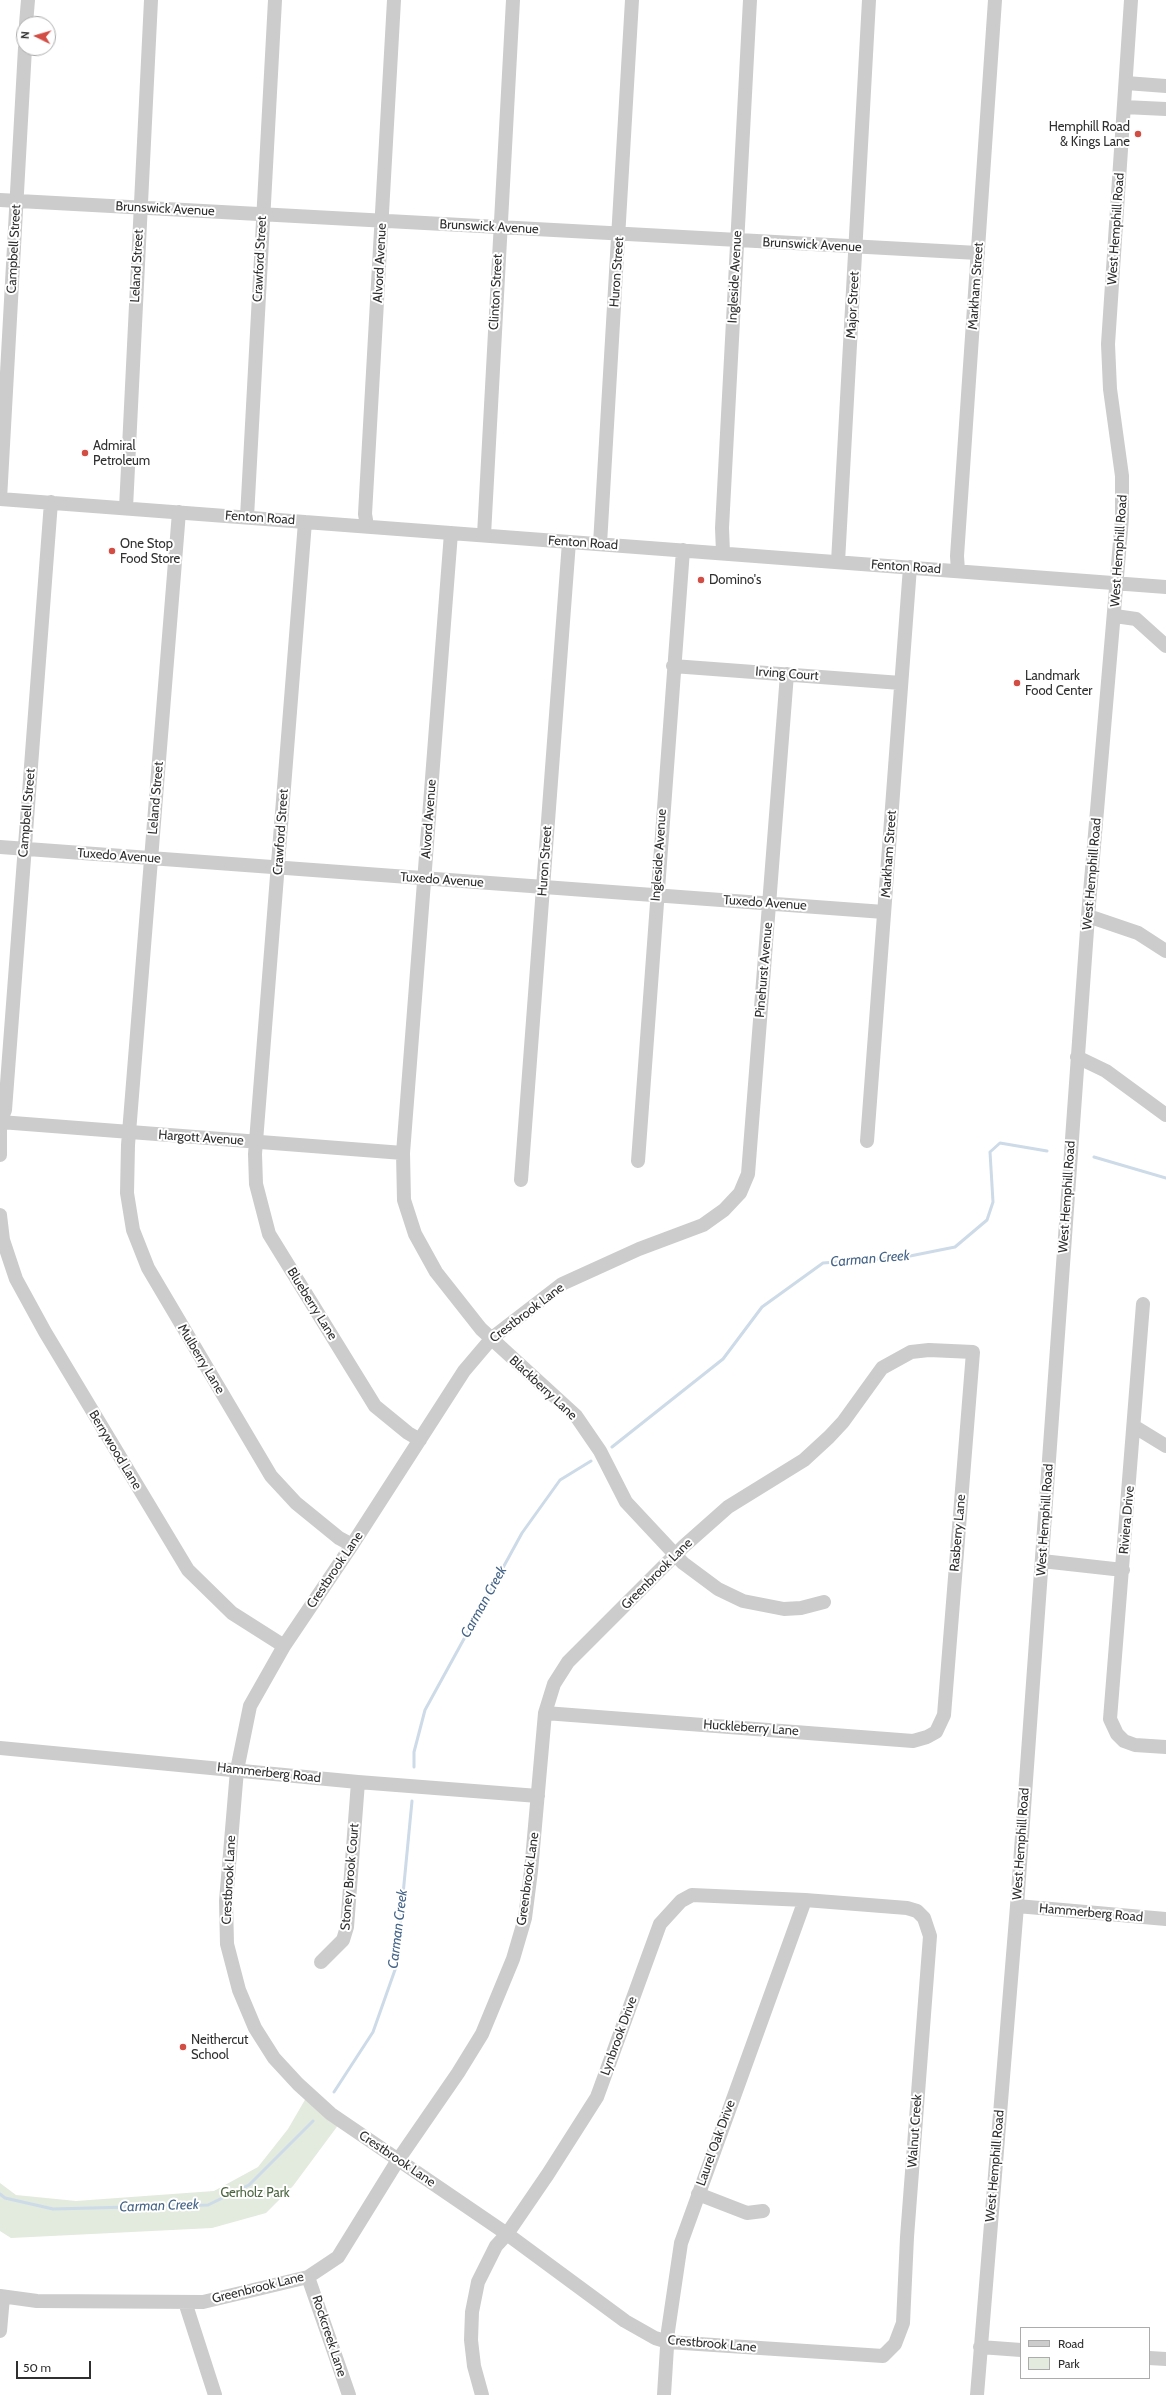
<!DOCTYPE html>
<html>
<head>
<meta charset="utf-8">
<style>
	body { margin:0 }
	#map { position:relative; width:1166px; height:2395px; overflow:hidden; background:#fff; font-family:Cabin,sans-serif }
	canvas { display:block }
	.legend { position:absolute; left:1020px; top:2327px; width:130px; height:52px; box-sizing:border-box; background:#fff; border:1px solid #acacac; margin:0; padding:5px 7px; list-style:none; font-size:12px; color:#2f2f2f }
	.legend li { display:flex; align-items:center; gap:8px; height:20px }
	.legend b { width:20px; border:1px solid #acacac }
	.north { position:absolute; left:16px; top:16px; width:40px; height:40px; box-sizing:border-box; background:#fff; border:1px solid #acacac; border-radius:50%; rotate:275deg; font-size:11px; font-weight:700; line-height:16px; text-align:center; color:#2f2f2f }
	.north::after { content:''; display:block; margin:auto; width:14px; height:18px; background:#d24e45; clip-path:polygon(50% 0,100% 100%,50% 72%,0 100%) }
	.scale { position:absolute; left:16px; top:2361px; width:75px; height:18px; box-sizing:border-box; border:2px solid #2f2f2f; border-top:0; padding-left:5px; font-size:12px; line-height:14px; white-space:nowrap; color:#2f2f2f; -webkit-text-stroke:3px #fff; paint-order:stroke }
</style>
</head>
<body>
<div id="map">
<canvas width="1166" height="2395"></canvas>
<ul class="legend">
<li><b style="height:5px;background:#ccc"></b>Road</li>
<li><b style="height:11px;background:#e3eade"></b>Park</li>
</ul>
<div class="north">N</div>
<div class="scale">50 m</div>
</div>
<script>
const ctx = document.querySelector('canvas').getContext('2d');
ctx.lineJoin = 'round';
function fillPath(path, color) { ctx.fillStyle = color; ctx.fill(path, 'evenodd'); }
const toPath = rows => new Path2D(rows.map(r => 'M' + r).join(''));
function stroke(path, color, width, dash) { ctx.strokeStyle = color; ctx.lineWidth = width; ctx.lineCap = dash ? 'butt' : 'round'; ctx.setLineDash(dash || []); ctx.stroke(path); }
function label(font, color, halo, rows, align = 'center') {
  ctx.font = font + ' Cabin,sans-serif'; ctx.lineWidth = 4; ctx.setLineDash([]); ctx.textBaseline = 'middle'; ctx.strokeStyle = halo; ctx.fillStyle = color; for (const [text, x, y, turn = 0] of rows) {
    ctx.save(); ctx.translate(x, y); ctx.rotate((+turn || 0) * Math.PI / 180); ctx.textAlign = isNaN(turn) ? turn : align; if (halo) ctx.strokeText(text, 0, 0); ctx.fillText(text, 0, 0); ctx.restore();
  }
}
const green = toPath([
	[306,2098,339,2124,293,2186,266,2213,212,2228,11,2238,0,2231,0,2183,16,2195,76,2201,214,2191,258,2167,288,2129]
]);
const stream = toPath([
	[1094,1157,1166,1178],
	[612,1447,723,1359,762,1307,823,1263,905,1257,955,1247,987,1220,993,1202,990,1152,1000,1143,1047,1151],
	[414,1767,414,1752,425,1710,522,1533,560,1480,591,1461],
	[334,2092,373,2032,396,1967,412,1801],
	[0,2194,5,2198,53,2209,208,2205,249,2185,313,2121]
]);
const minor = toPath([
	[26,24,28,0],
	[1126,83,1166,86],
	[1124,107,1166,109],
	[0,200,978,253],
	[0,499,1166,587],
	[0,499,25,48],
	[126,508,151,0],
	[179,512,128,1145,127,1193,133,1230,148,1268,271,1476,296,1503,339,1538,352,1545],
	[247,517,275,0],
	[305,522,255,1154,256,1184,269,1234,375,1406,408,1433,420,1440],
	[367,526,365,514,394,0],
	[451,533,403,1153,404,1200,415,1234,436,1272,481,1329,576,1416,600,1451,626,1502,683,1563,718,1589,743,1601,784,1609,801,1608,824,1602],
	[484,535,513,0],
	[600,544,632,0],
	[723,553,722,528,750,0],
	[838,562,869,0],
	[958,571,957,556,995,0],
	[1115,616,1136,619,1166,646],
	[673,666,901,683],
	[0,847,884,912],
	[1088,916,1138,933,1166,951],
	[1077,1057,1106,1071,1166,1115],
	[0,1122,403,1153],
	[867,1141,910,567],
	[0,1155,0,1122,5,1110,51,502],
	[638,1161,683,550],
	[521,1180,569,542],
	[0,1215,3,1240,16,1279,45,1332,188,1570,232,1613,284,1646],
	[1143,1304,1110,1719,1117,1734,1124,1741,1135,1745,1166,1747],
	[1135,1427,1166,1446],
	[1042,1561,1123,1570],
	[0,1748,358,1782,538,1796],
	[1017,1906,1166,1919],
	[321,1962,343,1940,347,1927,358,1782],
	[698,2194,747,2213,763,2211],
	[308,2277,349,2395],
	[0,2296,37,2301,203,2302,308,2277,338,2257,398,2160,458,2073,482,2034,513,1959,525,1918,531,1871,545,1713,554,1684,568,1662,684,1546,728,1507,804,1460,829,1437,843,1422,882,1368,911,1352,929,1350,973,1352,944,1715,936,1732,927,1737,913,1741,545,1713],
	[185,2302,215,2395],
	[0,2331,3,2297],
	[980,2347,1021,2350],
	[1149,2358,1166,2359],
	[482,2395,474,2366,471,2340,472,2312,478,2282,496,2246,507,2234,548,2174,597,2097,660,1924,681,1901,692,1895,805,1900,907,1908,917,1911,924,1918,930,1936,907,2237,903,2323,895,2344,883,2356,668,2342,655,2338,625,2321,507,2234,331,2114,298,2084,274,2058,255,2028,239,1990,227,1944,226,1901,237,1770,250,1706,284,1646,352,1545,464,1371,492,1338,562,1284,639,1249,703,1225,724,1210,740,1193,748,1174,787,674],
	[664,2395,668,2331,681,2243,805,1900],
	[977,2395,1017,1906,1088,916,1122,518,1122,476,1110,389,1108,344,1131,0]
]);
const markers = [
	[1138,134,4,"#d24e45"],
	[85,453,4,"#d24e45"],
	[112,551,4,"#d24e45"],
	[701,580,4,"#d24e45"],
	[1017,683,4,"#d24e45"],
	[183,2047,4,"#d24e45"]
];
const poiNames = [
	["Hemphill Road",1130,127,"right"],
	["& Kings Lane",1130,142,"right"],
	["Admiral",93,446],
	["Petroleum",93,461],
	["One Stop",120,544],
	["Food Store",120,559],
	["Domino's",709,580],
	["Landmark",1025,676],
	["Food Center",1025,691],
	["Neithercut",191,2040],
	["School",191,2055]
];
const streetNames = [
	["Brunswick Avenue",165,209,3],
	["Brunswick Avenue",489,227,3],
	["West Hemphill Road",1116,229,-86],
	["Brunswick Avenue",812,245,3],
	["Campbell Street",14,249,-87],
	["Crawford Street",260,259,-87],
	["Alvord Avenue",380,263,-87],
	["Leland Street",137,266,-87],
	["Huron Street",617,272,-86],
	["Ingleside Avenue",735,277,-87],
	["Markham Street",976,286,-86],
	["Clinton Street",496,292,-87],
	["Major Street",853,305,-87],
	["Fenton Road",260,518,4],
	["Fenton Road",583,543,4],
	["West Hemphill Road",1119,551,-86],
	["Fenton Road",906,567,4],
	["Irving Court",787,674,4],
	["Leland Street",156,798,-85],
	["Campbell Street",27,813,-85],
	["Alvord Avenue",429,819,-86],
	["Crawford Street",281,832,-86],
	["Markham Street",889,854,-86],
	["Ingleside Avenue",659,855,-86],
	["Tuxedo Avenue",119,856,4],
	["Huron Street",545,861,-86],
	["West Hemphill Road",1092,874,-85],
	["Tuxedo Avenue",442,880,4],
	["Tuxedo Avenue",765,903,4],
	["Pinehurst Avenue",764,970,-85],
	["Hargott Avenue",201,1138,4],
	["West Hemphill Road",1067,1197,-86],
	["Blueberry Lane",312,1304,58],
	["Crestbrook Lane",527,1313,-37],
	["Mulberry Lane",201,1359,59],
	["Blackberry Lane",543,1388,43],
	["Berrywood Lane",115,1450,59],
	["West Hemphill Road",1045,1520,-86],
	["Riviera Drive",1127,1520,-85],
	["Rasberry Lane",958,1533,-85],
	["Crestbrook Lane",335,1570,-56],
	["Greenbrook Lane",657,1574,-45],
	["Huckleberry Lane",751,1728,4],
	["Hammerberg Road",269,1773,6],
	["West Hemphill Road",1021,1844,-86],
	["Stoney Brook Court",350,1877,-85],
	["Greenbrook Lane",528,1879,-82],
	["Crestbrook Lane",229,1880,-87],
	["Hammerberg Road",1091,1913,5],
	["Lynbrook Drive",619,2036,-70],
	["Walnut Creek",915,2131,-86],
	["Laurel Oak Drive",716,2143,-70],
	["Crestbrook Lane",397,2159,34],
	["West Hemphill Road",995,2166,-85],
	["Greenbrook Lane",258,2288,-14],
	["Rockcreek Lane",329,2336,72],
	["Crestbrook Lane",712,2344,5]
];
const parkNames = [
	["Gerholz Park",255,2193]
];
const waterNames = [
	["Carman Creek",870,1259,-5],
	["Carman Creek",484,1602,-61],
	["Carman Creek",398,1929,-83],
	["Carman Creek",159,2206,-2]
];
fillPath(green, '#e3eade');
stroke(stream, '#cddae8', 3);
stroke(minor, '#ccc', 14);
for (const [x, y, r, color] of markers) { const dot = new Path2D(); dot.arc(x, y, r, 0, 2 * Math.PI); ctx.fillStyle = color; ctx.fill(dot); stroke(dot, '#fff', 1.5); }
label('13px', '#2f2f2f', '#fff', poiNames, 'left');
label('13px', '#2f2f2f', '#fff', streetNames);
label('13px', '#4d6641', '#fff', parkNames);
label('italic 14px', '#466588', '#fff', waterNames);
</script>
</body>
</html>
